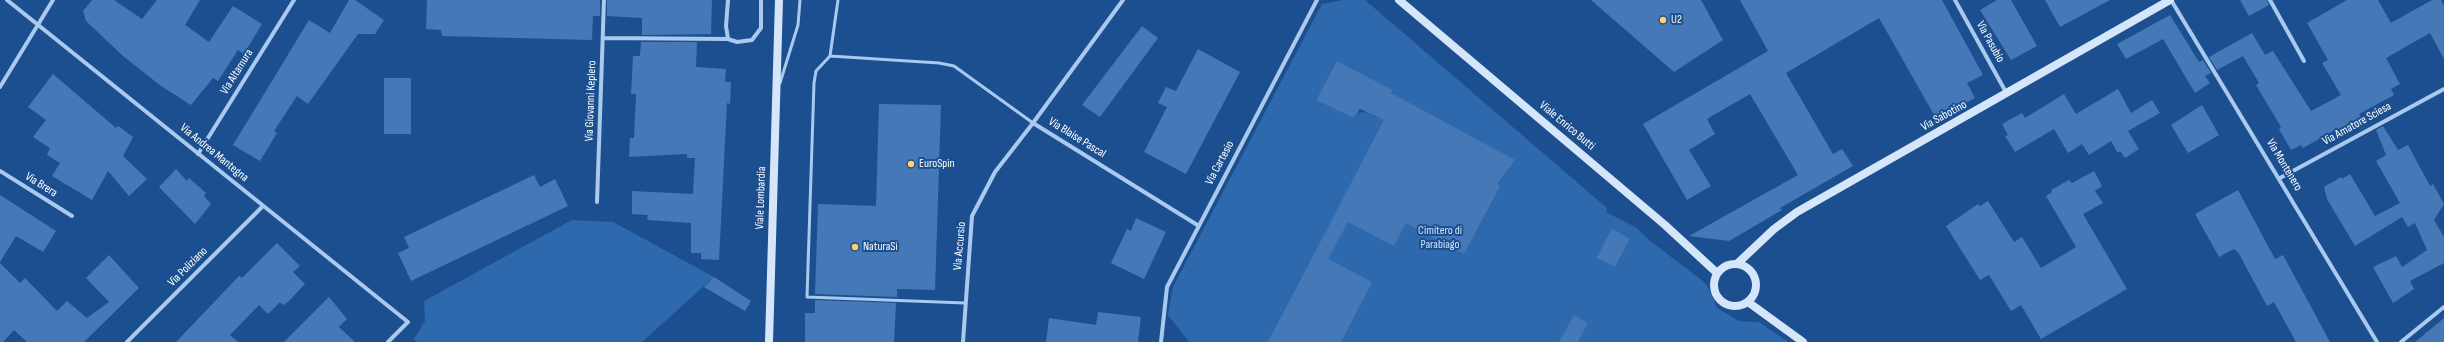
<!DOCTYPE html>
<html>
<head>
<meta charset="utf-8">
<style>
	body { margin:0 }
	canvas { display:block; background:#1b4f8f }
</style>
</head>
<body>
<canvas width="2444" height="342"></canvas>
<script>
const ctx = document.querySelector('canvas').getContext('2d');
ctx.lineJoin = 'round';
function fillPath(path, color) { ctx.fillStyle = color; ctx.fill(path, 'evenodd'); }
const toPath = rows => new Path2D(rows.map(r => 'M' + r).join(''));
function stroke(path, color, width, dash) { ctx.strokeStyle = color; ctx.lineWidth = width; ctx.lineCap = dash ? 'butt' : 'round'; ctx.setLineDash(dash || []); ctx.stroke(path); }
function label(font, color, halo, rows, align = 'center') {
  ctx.font = font + ' "Sofia Sans Condensed",sans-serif'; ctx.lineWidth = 4; ctx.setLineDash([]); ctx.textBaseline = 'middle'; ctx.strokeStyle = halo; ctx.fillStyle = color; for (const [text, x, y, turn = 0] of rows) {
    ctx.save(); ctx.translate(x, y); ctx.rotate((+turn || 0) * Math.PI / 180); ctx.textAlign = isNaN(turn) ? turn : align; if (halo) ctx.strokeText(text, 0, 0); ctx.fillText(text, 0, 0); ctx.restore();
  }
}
const green = toPath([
	[1343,0,1365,0,1607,208,1606,212,1637,228,1649,240,1704,282,1708,287,1717,308,1739,321,1759,322,1788,342,1189,342,1168,315,1173,287,1322,4],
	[1337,61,1393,90,1386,106,1382,104,1376,117,1366,112,1357,113,1353,118,1316,100],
	[1612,228,1630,239,1615,267,1596,258],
	[572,220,613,222,714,277,642,342,417,342,414,339,425,321,424,301]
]);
const building = toPath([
	[92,0,114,0,142,19,157,0,200,0,185,25,209,42,233,6,262,24,244,54,238,50,218,81,213,78,191,105,161,86,123,56,86,21,83,11],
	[349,0,355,0,384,20,375,34,358,34,308,104,297,96,274,131,277,133,260,161,233,145,309,20,330,33],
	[427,0,600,0,600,16,593,16,592,40,442,36,441,30,426,29],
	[607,0,712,0,711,34,642,35,642,18,607,16],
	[1591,0,1701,0,1723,40,1674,72],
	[1740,0,1942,0,1983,75,1967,83,1975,98,1937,120,1879,18,1786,73,1833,154,1842,149,1853,166,1780,208,1782,210,1729,241,1689,236,1798,175,1750,94,1707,119,1715,134,1689,150,1711,186,1687,200,1643,124,1768,51],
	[1997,0,2011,0,2037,46,2011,60,1980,10],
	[2045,0,2110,0,2060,27],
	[2240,0,2267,0,2269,5,2249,16],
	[2347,0,2378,0,2391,23,2432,0,2441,0,2444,6,2444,59,2430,33,2386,58,2400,84,2391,89,2394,95,2359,114,2363,120,2338,134,2335,130,2303,148,2301,145,2291,150,2279,129,2281,127,2256,85,2259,83,2243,56,2217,70,2209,57,2252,33,2265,55,2273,51,2311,111,2341,95,2322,63,2328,60,2307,23],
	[2170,15,2199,62,2203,60,2211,73,2205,76,2210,83,2195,93,2163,39,2126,59,2117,44],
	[1142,26,1158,38,1100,117,1082,105],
	[641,42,697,42,696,67,726,69,725,82,731,82,730,104,727,103,719,260,701,259,701,253,691,253,691,223,647,220,648,215,632,214,632,191,693,194,695,158,687,158,687,154,629,157,630,138,634,138,636,94,631,94,633,56,640,56],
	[1198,49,1240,72,1186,174,1144,152,1167,107,1158,103,1166,87,1176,91],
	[1337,61,1393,90,1391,93,1515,160,1497,184,1500,186,1464,254,1406,223,1394,246,1348,222,1328,259,1372,282,1341,342,1268,342,1384,120,1360,109,1353,118,1316,100],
	[53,74,116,128,118,126,133,137,123,156,147,179,129,196,108,171,92,200,52,176,60,163,47,155,50,148,33,137,46,120,28,107],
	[384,78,411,78,411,134,384,134],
	[2118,89,2131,113,2152,100,2160,113,2128,131,2139,149,2125,158,2120,151,2118,153,2111,141,2089,155,2082,144,2068,153,2054,129,2015,152,2005,136,2008,135,2002,124,2022,113,2025,118,2064,94,2076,114],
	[879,104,941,105,935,290,897,289,897,297,815,294,818,204,876,206],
	[2202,105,2219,135,2188,153,2171,125],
	[2383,126,2398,150,2408,145,2430,186,2433,184,2444,204,2434,220,2444,237,2444,263,2410,281,2414,289,2393,303,2373,267,2396,256,2402,267,2427,250,2415,223,2408,227,2402,217,2355,246,2327,199,2324,187,2341,177,2342,179,2350,174,2375,216,2400,203,2376,161,2386,155,2376,130],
	[176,169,187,181,189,178,206,193,204,196,211,204,195,224,159,187],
	[2094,171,2102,186,2095,191,2103,203,2083,214,2127,289,2041,339,2021,305,2011,311,1989,275,1980,280,1946,226,1978,204,1980,206,1988,201,2014,242,2022,237,2041,268,2076,247,2046,196,2052,192,2051,190,2069,180,2072,183],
	[534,175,540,187,555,179,568,206,411,281,398,253,409,248,404,237],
	[2238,190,2275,259,2283,255,2330,342,2296,342,2274,302,2267,306,2238,252,2234,249,2219,257,2195,214],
	[0,195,56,231,43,252,16,236,0,262],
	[1136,218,1166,232,1144,279,1111,263,1127,229,1131,231],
	[1612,228,1630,239,1615,267,1596,258],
	[277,243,300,266,293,272,305,284,288,302,283,305,280,302,268,314,259,305,230,335,238,342,176,342,239,276,242,278],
	[109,255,139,288,84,342,27,342,14,330,3,342,0,342,0,263,20,283,25,278,57,311,67,301,87,318,109,302,86,278],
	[714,277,751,301,745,311,704,287],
	[329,297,347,319,339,327,355,342,284,342],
	[815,300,896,303,894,342,805,342,805,313,815,313],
	[1098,312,1141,317,1138,342,1046,342,1049,318,1096,325],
	[1574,315,1588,323,1578,342,1559,342],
	[2444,318,2444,342,2415,342]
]);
const lane = toPath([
	[838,0,830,56,939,63,954,66,1033,123],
	[830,56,816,71,814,83,807,297,965,303],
	[780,83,798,25,800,0]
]);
const street = toPath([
	[7,0,408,322,388,342],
	[728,0,726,26,728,39,737,42,752,40,761,28,761,0],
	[1123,0,1033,123,1199,226],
	[1955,0,2007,94],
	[2171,0,2377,342],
	[2270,0,2304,61],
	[603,38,728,39],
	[0,87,53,0],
	[198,154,294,0],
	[0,171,72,216],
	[2280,178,2444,89],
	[597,202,604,0],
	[127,342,263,206],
	[963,342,972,216,995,172,1033,123],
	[1161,342,1167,287,1317,0],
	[2401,342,2444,307]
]);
const secondary = toPath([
	[1399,0,1665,225,1717,273],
	[1738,263,1774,229,1797,212,2170,0],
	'1714 285a21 21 0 1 1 42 0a21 21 0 1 1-42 0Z',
	[1748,302,1803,342],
	[769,342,779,0]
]);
const markers = [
	[1663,20,4,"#ffd166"],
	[911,164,4,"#ffd166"],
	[855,247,4,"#ffd166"]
];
const poiNames = [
	["U2",1671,20],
	["EuroSpin",919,164],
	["NaturaSì",863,247]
];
const streetNames = [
	["Via Pasubio",1990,42,61],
	["Via Altamura",237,72,-58],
	["Via Giovanni Keplero",591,101,-88],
	["Via Sabotino",1944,116,-29],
	["Via Amatore Sciesa",2357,124,-29],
	["Viale Enrico Butti",1567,126,40],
	["Via Blaise Pascal",1077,138,32],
	["Via Andrea Mantegna",214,153,39],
	["Via Cartesio",1220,163,-62],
	["Via Montenero",2284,165,59],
	["Via Brera",41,185,32],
	["Viale Lombardia",761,198,-88],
	["Via Accursio",960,246,-85],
	["Via Poliziano",188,267,-45]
];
const parkNames = [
	["Cimitero di",1440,231],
	["Parabiago",1440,245]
];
fillPath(green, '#2e69ad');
fillPath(building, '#4478b7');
stroke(lane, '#a9c9ee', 3);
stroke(street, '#a9c9ee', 4);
stroke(secondary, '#d6e6fa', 8);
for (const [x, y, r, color] of markers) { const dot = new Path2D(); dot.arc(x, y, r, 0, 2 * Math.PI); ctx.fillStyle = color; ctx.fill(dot); stroke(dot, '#1b4f8f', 1.5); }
label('12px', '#fff', '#1b4f8f', poiNames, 'left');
label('12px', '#fff', '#1b4f8f', streetNames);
label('12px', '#cfe3fa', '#1b4f8f', parkNames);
</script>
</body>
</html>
